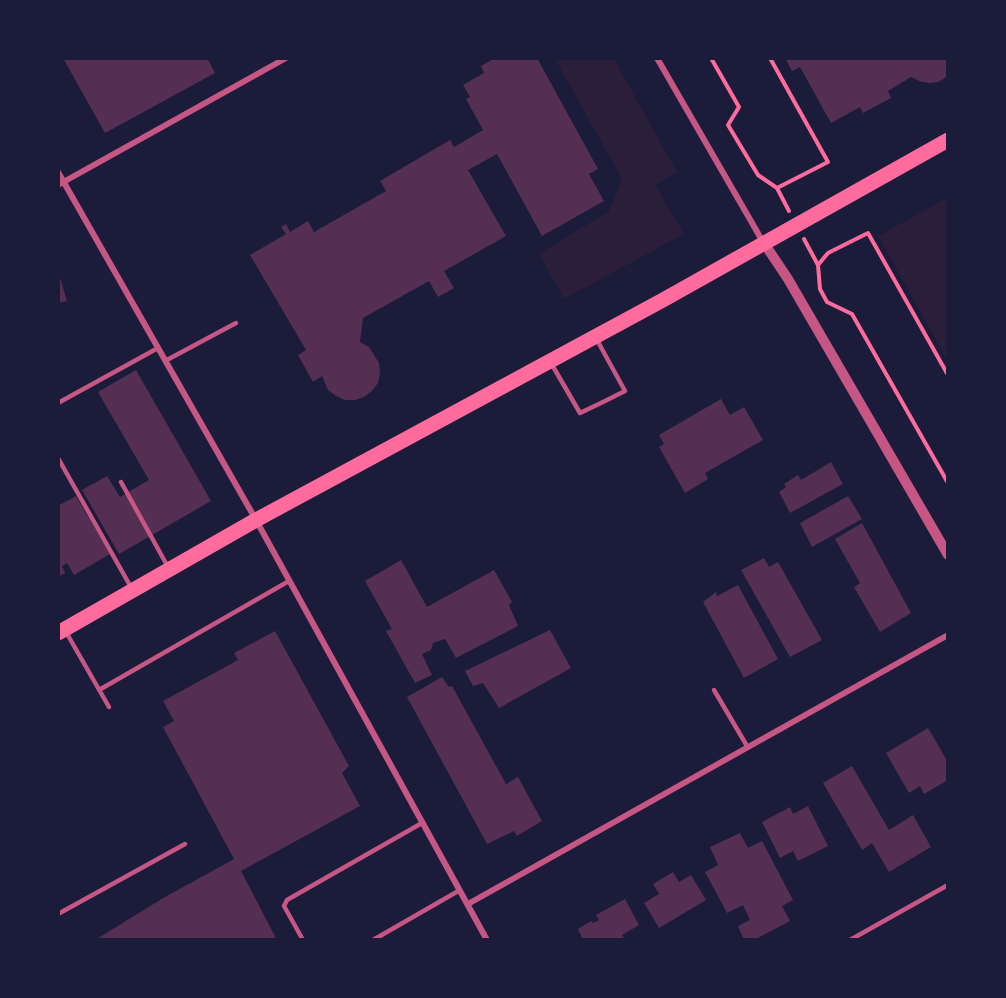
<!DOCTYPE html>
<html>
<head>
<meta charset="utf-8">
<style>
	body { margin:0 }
	#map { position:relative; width:1006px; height:998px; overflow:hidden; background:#1b1b3a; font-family:Signika,sans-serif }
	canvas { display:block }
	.frame { position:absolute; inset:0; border:60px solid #1b1b3a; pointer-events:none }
</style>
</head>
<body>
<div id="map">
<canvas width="1006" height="998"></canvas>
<div class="frame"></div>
</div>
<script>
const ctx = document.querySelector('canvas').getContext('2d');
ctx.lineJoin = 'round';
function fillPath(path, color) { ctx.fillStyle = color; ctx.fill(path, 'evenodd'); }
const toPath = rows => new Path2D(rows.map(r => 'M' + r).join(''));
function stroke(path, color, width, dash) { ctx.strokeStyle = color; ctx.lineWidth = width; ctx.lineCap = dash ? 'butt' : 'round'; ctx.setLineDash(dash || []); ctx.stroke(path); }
const green = toPath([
	[555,59,614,59,677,172,655,185,684,234,564,299,539,254,609,211,622,179],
	[947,198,947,360,878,236]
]);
const building = toPath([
	[63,58,207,58,215,73,105,133],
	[495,58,537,58,598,169,589,174,604,201,542,236,497,154,468,170,506,236,444,271,454,288,438,297,429,281,363,318,360,342,369,347,379,363,380,373,378,383,372,391,364,397,355,400,345,400,336,396,328,390,322,376,313,382,298,355,306,350,250,255,286,234,281,227,286,224,290,232,308,221,314,232,386,191,380,181,450,140,454,147,483,130,466,99,470,97,463,85,484,73,481,66],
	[785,58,948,58,948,76,938,82,930,83,922,82,911,77,888,91,891,98,863,113,860,107,831,123,800,67,792,71],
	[58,271,67,301,58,303],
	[136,370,211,501,119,554,82,490,107,476,120,497,149,480,98,392],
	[721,399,730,415,744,407,763,440,705,473,708,479,685,493,659,447,664,444,659,435],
	[831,462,843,484,790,513,779,492,786,487,784,484,798,475,801,480],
	[76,496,110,554,74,575,67,563,62,566,65,573,58,577,58,506],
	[848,496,862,519,812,547,800,523],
	[862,523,911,613,880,632,854,587,860,583,835,539],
	[764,558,769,567,778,562,822,640,790,657,741,570],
	[401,560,427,607,494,570,512,602,509,605,518,626,456,658,445,639,433,643,431,650,422,654,432,675,415,683,386,631,392,629,365,581],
	[738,585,778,659,744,678,703,602,716,592,717,596],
	[550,630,571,668,499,708,483,683,473,686,465,671],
	[275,631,349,766,342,773,360,806,241,871,277,940,95,940,165,897,234,859,163,727,174,721,163,701,238,660,234,653],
	[442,677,449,687,452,686,506,784,518,777,542,821,517,836,514,831,487,844,407,697],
	[928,728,948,762,948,780,924,794,920,786,909,793,886,753],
	[852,766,889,830,913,815,931,847,889,872,872,843,862,850,823,783],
	[808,806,828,846,798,861,793,851,780,858,762,822,790,807,793,814],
	[740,833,748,848,762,841,793,900,782,906,790,921,754,940,744,940,738,926,750,920,743,905,727,913,705,872,718,865,710,847],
	[673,872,679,882,691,875,706,900,659,928,644,903,659,894,653,884],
	[625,899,639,925,622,935,624,938,621,940,583,940,578,929,591,921,593,923,599,920,596,915]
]);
const path = toPath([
	[711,58,739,107,728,125,758,175,777,188],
	[770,58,828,162,777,188],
	[777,188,789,211],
	[804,239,818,265,820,289,827,302,852,314,948,483],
	[818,265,828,253,868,233,948,375]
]);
const service = toPath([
	[165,361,236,323],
	[551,363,580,413,601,403,625,391,597,340],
	[58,403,158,348],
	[58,458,132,589],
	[121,482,168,567],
	[66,632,109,707],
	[99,690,289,581],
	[714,690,747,746],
	[58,914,185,844],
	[303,940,284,906,287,900,422,823],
	[373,940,460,890],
	[850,940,948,885]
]);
const minor = toPath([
	[657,58,763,242],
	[58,172,256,520,487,940],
	[58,185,286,58],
	[468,904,948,635]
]);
const tertiary = toPath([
	[764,243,788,279,948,555]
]);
const primary = toPath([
	[58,633,256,520,663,300,948,140]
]);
fillPath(green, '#2a1e3b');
fillPath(building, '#542f53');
stroke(path, '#ff6b9d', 4);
stroke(service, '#c65784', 4.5);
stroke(minor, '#c65784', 6);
stroke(tertiary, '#c65784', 10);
stroke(primary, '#ff6b9d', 15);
</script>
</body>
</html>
